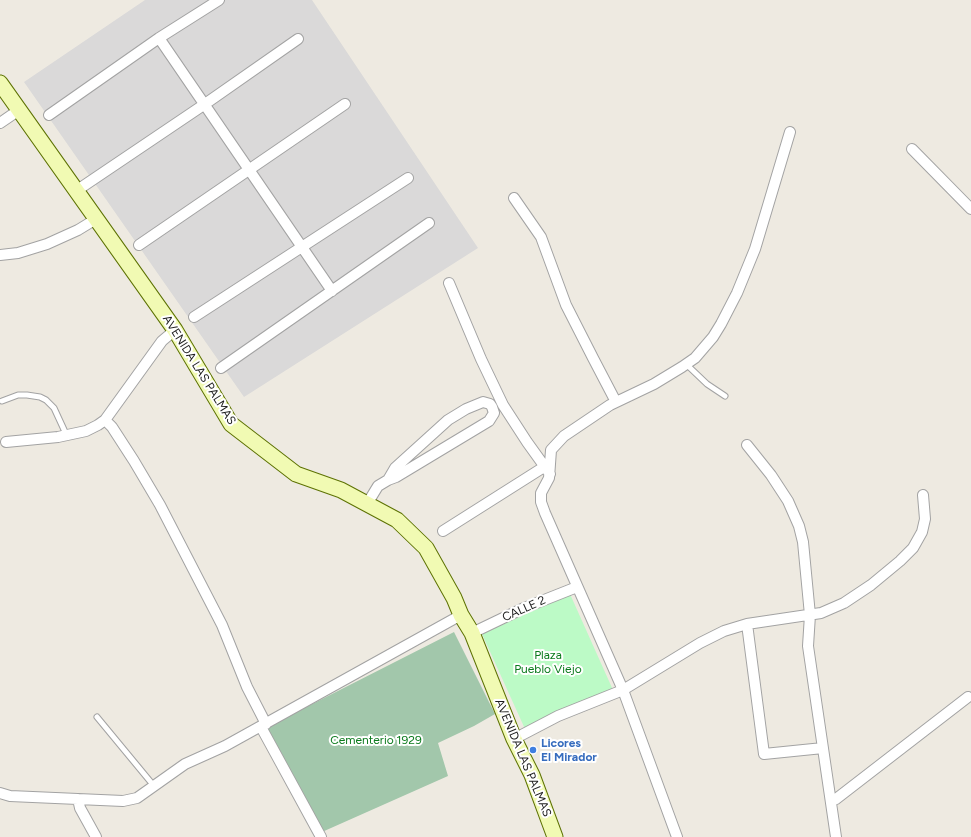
<!DOCTYPE html>
<html>
<head>
<meta charset="utf-8">
<style>
	body { margin:0 }
	canvas { display:block; background:#eeeae1 }
</style>
</head>
<body>
<canvas width="971" height="837"></canvas>
<script>
const ctx = document.querySelector('canvas').getContext('2d');
ctx.lineJoin = 'round';
function fillPath(path, color) { ctx.fillStyle = color; ctx.fill(path, 'evenodd'); }
const toPath = rows => new Path2D(rows.map(r => 'M' + r).join(''));
function stroke(path, color, width, dash) { ctx.strokeStyle = color; ctx.lineWidth = width; ctx.lineCap = dash ? 'butt' : 'round'; ctx.setLineDash(dash || []); ctx.stroke(path); }
function label(font, color, halo, rows, align = 'center') {
  ctx.font = font + ' Figtree,sans-serif'; ctx.lineWidth = 4; ctx.setLineDash([]); ctx.textBaseline = 'middle'; ctx.strokeStyle = halo; ctx.fillStyle = color; for (const [text, x, y, turn = 0] of rows) {
    ctx.save(); ctx.translate(x, y); ctx.rotate((+turn || 0) * Math.PI / 180); ctx.textAlign = isNaN(turn) ? turn : align; if (halo) ctx.strokeText(text, 0, 0); ctx.fillText(text, 0, 0); ctx.restore();
  }
}
const residential = toPath([
	[145,0,312,0,478,248,244,397,24,82]
]);
const cemetery = toPath([
	[454,632,495,714,474,726,438,743,448,776,322,832,267,727]
]);
const park = toPath([
	[570,594,613,690,525,729,482,634]
]);
const lane = toPath([
	[686,364,707,384,725,396],
	[2,401,18,395,27,395,40,397,46,400,54,408,66,434],
	[97,717,154,786]
]);
const street = toPath([
	[159,38,332,291],
	[49,115,159,38,219,0],
	[0,123,19,110],
	[912,149,971,209],
	[76,191,205,104,298,39],
	[514,198,541,237,566,305,593,358,616,402],
	[139,245,345,104],
	[0,255,18,253,47,244,78,230,96,219],
	[449,283,481,359,503,405,527,442,550,474],
	[194,317,408,178],
	[221,368,429,223],
	[105,420,112,427,134,461,160,505,222,625,247,687,266,724],
	[6,442,58,437,86,431,98,425,105,420,162,341,175,330],
	[747,445,771,475,788,501,799,526,803,542,810,615,808,646,836,837],
	[367,504,378,486,388,480,396,477,489,421,494,413,492,407,490,404,483,402,466,409,448,420,395,468,388,480],
	[443,531,544,467],
	[747,624,764,754,823,748],
	[472,633,524,608,577,587],
	[261,727,321,837],
	[514,739,558,716,623,690,700,643,724,631,747,624,821,613,844,603,871,585,900,561,913,548,922,532,925,519,923,495],
	[0,793,10,796,123,801,137,798,185,764,225,746,461,615],
	[78,799,80,808,96,837],
	[831,801,836,799,968,697],
	[677,837,623,690,545,513,541,502,541,493,549,478,551,450,564,436,610,405,654,384,682,367,695,358,713,337,721,324,737,293,755,249,790,132]
]);
const secondary = toPath([
	[0,83,175,330,231,424,296,474,341,490,397,520,426,548,454,598,461,615,472,633,514,739,532,775,555,837]
]);
const markers = [
	[533,750,4,"#3f7fe0"]
];
const streetNames = [
	["AVENIDA LAS PALMAS",199,370,58],
	["CALLE 2",524,609,-24],
	["AVENIDA LAS PALMAS",523,758,67]
];
const parkNames = [
	["Plaza",548,655],
	["Pueblo Viejo",548,669],
	["Cementerio 1929",376,740]
];
const shopNames = [
	["Licores",541,743],
	["El Mirador",541,757]
];
fillPath(residential, '#dad9d9');
fillPath(cemetery, '#a2c7ab');
fillPath(park, '#bcfac6');
stroke(lane, '#a3a3a3', 7);
stroke(street, '#a3a3a3', 12);
stroke(secondary, '#5d7203', 17);
stroke(lane, '#fff', 5);
stroke(street, '#fff', 10);
stroke(secondary, '#f1fab3', 15);
for (const [x, y, r, color] of markers) { const dot = new Path2D(); dot.arc(x, y, r, 0, 2 * Math.PI); ctx.fillStyle = color; ctx.fill(dot); stroke(dot, '#fff', 1.5); }
label('12px', '#1c1c1c', '#fff', streetNames);
label('12px', '#0a7a1c', '#fff', parkNames);
label('bold 12px', '#366cbe', '#fff', shopNames, 'left');
</script>
</body>
</html>
